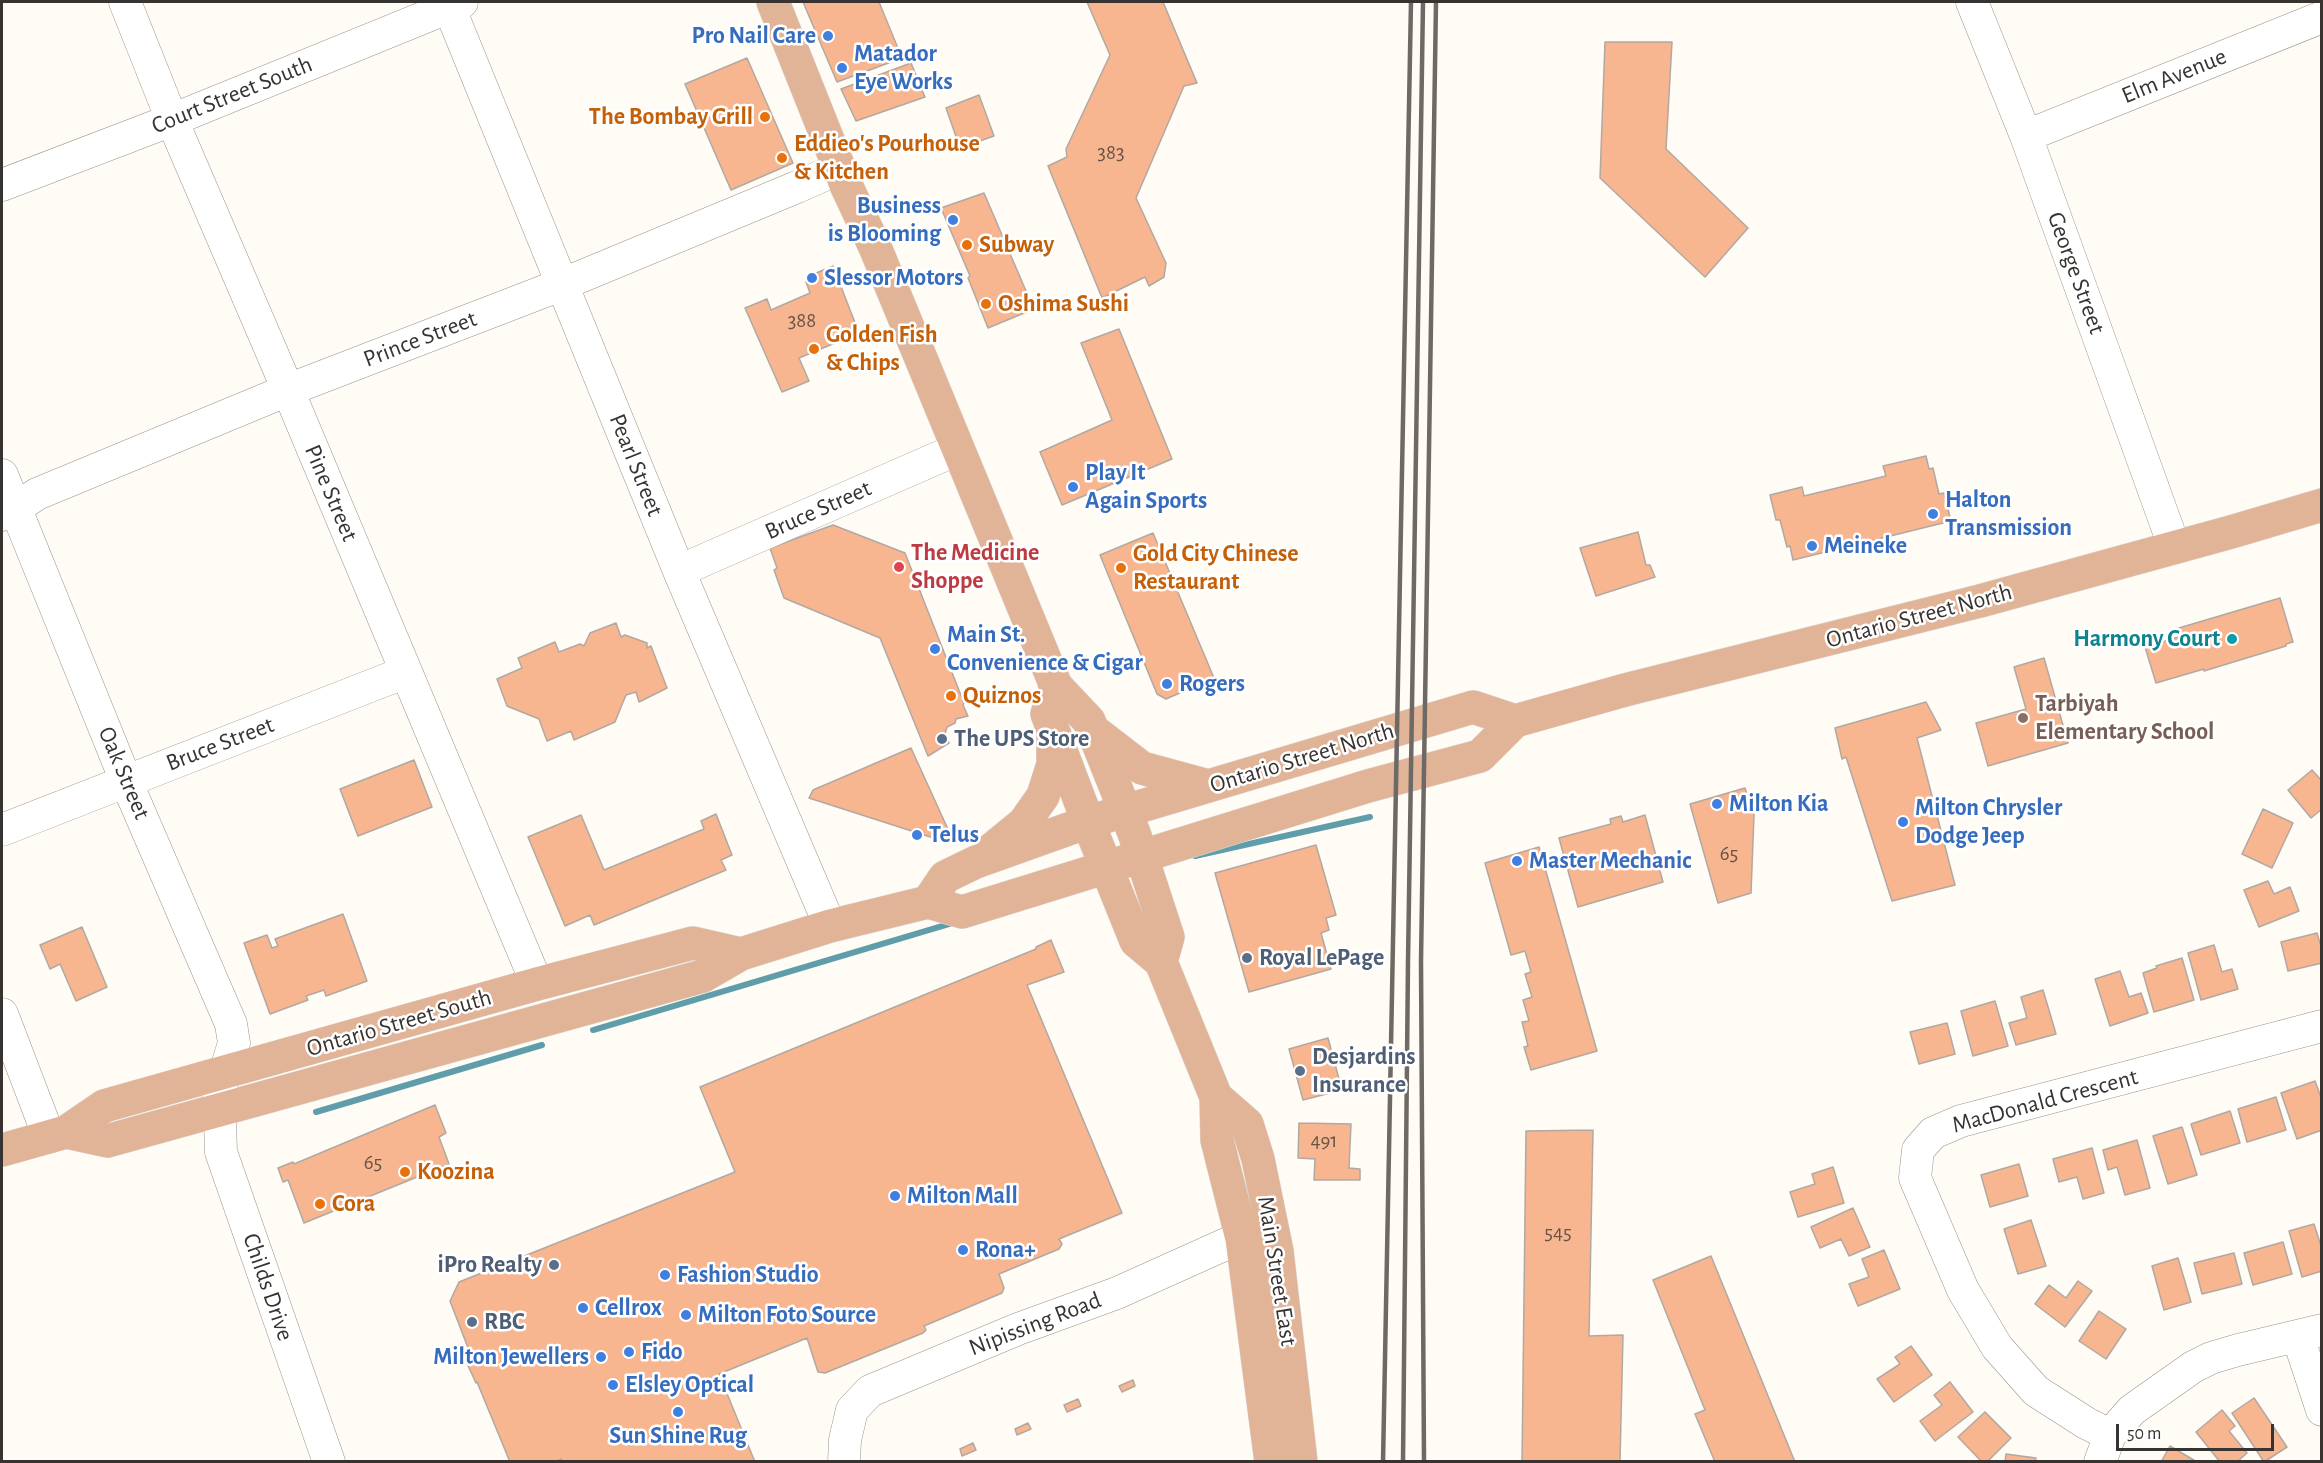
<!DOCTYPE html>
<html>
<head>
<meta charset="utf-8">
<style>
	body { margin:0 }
	#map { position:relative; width:2323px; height:1463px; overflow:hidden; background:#fffbf5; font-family:"Alegreya Sans",sans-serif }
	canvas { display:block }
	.frame { position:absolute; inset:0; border:3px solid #363330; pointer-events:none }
	.scale { position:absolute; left:2116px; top:1424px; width:158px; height:27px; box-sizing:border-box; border:3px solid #363330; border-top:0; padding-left:8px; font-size:18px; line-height:21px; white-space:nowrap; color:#363330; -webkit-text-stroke:4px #fff; paint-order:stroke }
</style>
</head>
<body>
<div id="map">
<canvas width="2323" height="1463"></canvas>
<div class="frame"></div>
<div class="scale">50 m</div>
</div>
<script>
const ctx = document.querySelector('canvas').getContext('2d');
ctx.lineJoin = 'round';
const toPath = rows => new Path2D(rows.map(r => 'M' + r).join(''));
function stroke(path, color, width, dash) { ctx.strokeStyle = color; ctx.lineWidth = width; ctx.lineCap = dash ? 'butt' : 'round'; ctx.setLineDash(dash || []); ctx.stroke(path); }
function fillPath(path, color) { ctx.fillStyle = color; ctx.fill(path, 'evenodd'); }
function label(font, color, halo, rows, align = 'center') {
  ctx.font = font + ' "Alegreya Sans",sans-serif'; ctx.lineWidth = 5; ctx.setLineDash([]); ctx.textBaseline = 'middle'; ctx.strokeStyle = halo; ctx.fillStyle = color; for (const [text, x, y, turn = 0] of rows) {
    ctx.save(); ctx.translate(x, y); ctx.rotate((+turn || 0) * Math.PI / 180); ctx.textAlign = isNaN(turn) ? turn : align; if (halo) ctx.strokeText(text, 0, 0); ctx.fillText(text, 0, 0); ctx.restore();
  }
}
const stream = toPath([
	[1195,856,1370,817],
	[593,1030,952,923],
	[316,1112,542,1045]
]);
const building = toPath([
	[803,2,879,2,902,58,837,82,803,2],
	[1087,2,1163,2,1197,83,1184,86,1136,198,1166,263,1164,277,1149,286,1145,277,1102,298,1048,166,1067,157,1066,149,1110,55,1087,2],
	[1605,42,1672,42,1666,149,1748,228,1705,277,1600,178,1605,42],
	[747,58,793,163,731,190,685,84,747,58],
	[911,63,925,97,856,121,841,89,911,63],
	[979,95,994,136,960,148,946,108,979,95],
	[984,193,1032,305,1029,311,988,328,968,278,970,276,941,208,984,193],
	[833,266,859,333,799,358,809,381,782,392,745,308,767,299,771,310,810,293,806,282,809,276,833,266],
	[1119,329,1172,459,1062,505,1040,452,1112,420,1081,343,1119,329],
	[1926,456,1929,469,1933,468,1939,494,1944,493,1951,521,1793,560,1790,546,1787,547,1780,520,1776,520,1770,495,1802,487,1804,496,1886,476,1883,466,1926,456],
	[833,525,905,553,964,703,963,705,968,716,956,719,955,723,947,727,945,734,949,743,928,756,880,638,784,598,774,570,777,568,770,548,833,525],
	[1638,532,1646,565,1650,565,1655,577,1596,596,1580,548,1638,532],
	[1153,533,1214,678,1166,699,1157,694,1100,555,1153,533],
	[2280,598,2293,642,2286,644,2286,646,2204,671,2204,669,2156,683,2145,647,2182,636,2179,628,2280,598],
	[616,623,621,637,625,635,647,643,647,648,651,646,667,688,639,702,636,692,626,695,615,722,574,740,571,731,547,741,539,719,507,706,497,679,522,668,518,658,555,642,559,652,580,644,584,646,590,633,616,623],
	[2044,658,2068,743,1988,766,1976,723,2026,709,2014,667,2044,658],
	[1926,702,1941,730,1917,738,1955,885,1892,901,1846,757,1842,759,1835,728,1926,702],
	[911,748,952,838,949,843,809,798,813,790,911,748],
	[414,760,432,807,358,836,340,789,414,760],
	[2312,770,2322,781,2322,809,2311,818,2288,790,2312,770],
	[1745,788,1754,815,1751,893,1718,903,1690,804,1745,788],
	[2263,809,2293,823,2272,868,2242,854,2263,809],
	[716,814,732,855,721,860,726,870,594,925,590,915,565,926,528,837,581,815,604,870,704,829,701,821,716,814],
	[1645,815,1663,882,1578,907,1559,838,1611,824,1610,819,1621,816,1623,822,1645,815],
	[1316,845,1336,915,1326,918,1329,930,1321,933,1331,969,1249,992,1215,873,1316,845],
	[1539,847,1597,1051,1531,1070,1524,1047,1528,1046,1522,1022,1529,1021,1523,1000,1532,997,1525,974,1531,972,1525,951,1511,955,1485,863,1539,847],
	[2268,881,2274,894,2290,887,2299,911,2259,927,2244,890,2268,881],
	[343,914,367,981,326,996,324,990,306,996,308,1000,270,1014,244,943,267,935,272,948,278,946,275,939,343,914],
	[82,927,107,987,76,1001,60,964,50,969,40,945,82,927],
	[2317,933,2322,950,2322,963,2288,971,2281,942,2317,933],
	[1051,940,1064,972,1027,985,1122,1213,1059,1239,1062,1244,1059,1249,999,1274,1004,1288,1002,1293,924,1326,926,1330,923,1333,825,1373,818,1372,807,1338,719,1374,755,1462,563,1462,561,1459,555,1462,510,1462,477,1382,476,1383,463,1355,470,1353,450,1301,459,1282,735,1172,700,1087,1036,949,1036,947,1051,940],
	[2214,945,2222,972,2232,969,2238,989,2201,1000,2188,953,2214,945],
	[2182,958,2194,1000,2154,1012,2143,973,2157,968,2156,966,2182,958],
	[2120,971,2129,997,2141,993,2148,1013,2110,1026,2095,979,2120,971],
	[2043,990,2056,1034,2016,1045,2009,1023,2027,1018,2021,997,2043,990],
	[1995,1001,2008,1046,1973,1056,1961,1011,1995,1001],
	[1947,1023,1955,1054,1919,1064,1910,1032,1947,1023],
	[1328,1038,1342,1090,1303,1100,1289,1049,1328,1038],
	[2315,1081,2322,1100,2322,1130,2297,1139,2281,1093,2315,1081],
	[2276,1097,2286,1130,2247,1142,2238,1109,2276,1097],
	[435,1105,446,1133,439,1137,449,1164,304,1223,288,1180,283,1182,278,1168,293,1162,294,1164,435,1105],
	[2230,1111,2240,1143,2201,1155,2191,1124,2230,1111],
	[1299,1123,1351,1124,1349,1168,1360,1169,1360,1180,1314,1180,1315,1159,1298,1158,1299,1123],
	[2182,1127,2197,1175,2168,1184,2153,1136,2182,1127],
	[1593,1130,1589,1336,1623,1335,1620,1462,1522,1462,1526,1131,1593,1130],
	[2137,1140,2150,1188,2125,1195,2117,1167,2108,1170,2103,1150,2137,1140],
	[2092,1148,2104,1193,2083,1199,2077,1177,2059,1182,2053,1159,2092,1148],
	[2019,1164,2028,1196,1990,1207,1981,1175,2019,1164],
	[1833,1167,1844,1203,1798,1217,1790,1192,1815,1184,1812,1174,1833,1167],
	[1853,1208,1870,1247,1849,1256,1841,1239,1820,1248,1811,1227,1853,1208],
	[2031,1220,2046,1266,2018,1274,2004,1229,2031,1220],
	[2314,1224,2322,1249,2322,1271,2302,1277,2289,1231,2314,1224],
	[2283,1242,2292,1274,2253,1285,2244,1253,2283,1242],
	[1884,1250,1900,1289,1858,1306,1849,1284,1869,1277,1862,1259,1884,1250],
	[2234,1253,2242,1284,2202,1294,2194,1263,2234,1253],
	[1711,1256,1795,1462,1715,1462,1695,1414,1705,1410,1653,1280,1711,1256],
	[2178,1258,2191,1302,2164,1310,2152,1266,2178,1258],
	[2078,1281,2092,1291,2065,1327,2035,1304,2049,1285,2066,1298,2078,1281],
	[2099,1311,2126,1329,2106,1359,2079,1341,2099,1311],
	[1911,1346,1932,1375,1894,1402,1877,1379,1900,1364,1895,1357,1911,1346],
	[1133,1380,1135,1386,1122,1392,1119,1386,1133,1380],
	[1950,1382,1973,1412,1935,1441,1920,1421,1942,1405,1934,1395,1950,1382],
	[2254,1398,2287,1447,2264,1462,2232,1413,2254,1398],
	[1078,1399,1081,1406,1067,1412,1064,1405,1078,1399],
	[2222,1410,2235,1426,2229,1431,2247,1453,2237,1462,2220,1462,2196,1432,2222,1410],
	[1985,1412,2011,1438,1987,1462,1982,1462,1958,1437,1985,1412],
	[1028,1423,1031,1429,1017,1435,1015,1429,1028,1423],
	[973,1443,976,1450,962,1456,960,1449,973,1443],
	[2170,1446,2197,1462,2161,1462,2170,1446],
	[2006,1454,2036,1458,2035,1462,2005,1462,2006,1454]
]);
const minor = toPath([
	[125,2,172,120,288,390,537,984],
	[447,2,679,571,830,926],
	[1972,2,2026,136,2174,546],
	[2026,136,2322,17],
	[2,185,172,120,462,2],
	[2,475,126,781,231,1024,234,1043,219,1092,221,1152,329,1462],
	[2,515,16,508,37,494,288,390,563,284,797,187,840,168],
	[679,571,958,449],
	[2,830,406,672],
	[2,1014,49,1137],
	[2298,1337,2322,1410],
	[2110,1435,2086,1423,2036,1391,1997,1347,1963,1290,1915,1178,1918,1150,1933,1133,1961,1121,2322,1026],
	[844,1462,845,1440,852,1410,870,1391,1018,1329,1117,1293,1226,1244,1267,1231],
	[2100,1462,2110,1435,2132,1410,2193,1367,2211,1358,2238,1350,2322,1330]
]);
const major = toPath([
	[773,2,846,185,875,247,1056,686,1089,721,1134,833,1168,937,1161,962],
	[1056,686,1047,714,1088,822,1136,941,1161,962,1216,1097,1217,1140,1242,1239,1271,1462],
	[1094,731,1142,768,1208,786],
	[991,850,1024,823,1043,796,1053,764,1053,738],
	[928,902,945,877,976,862,1088,822,1473,707,1515,721],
	[1216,1097,1247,1124,1258,1159,1277,1251,1301,1462],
	[66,1132,107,1141,703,976,741,954,830,926,928,902,962,912,1368,786,1480,756,1515,721,1625,690,1980,601,2231,532,2322,505],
	[2,1150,66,1132,104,1106,537,984,693,943,741,954]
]);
const rail = toPath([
	[1383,1462,1411,2],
	[1403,1462,1408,961,1423,2],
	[1424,1462,1421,961,1436,2]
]);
const markers = [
	[828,36,6,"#3f7fe0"],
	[842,68,6,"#3f7fe0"],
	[765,117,6,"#e8710a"],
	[782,158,6,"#e8710a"],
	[953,220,6,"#3f7fe0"],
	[967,245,6,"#e8710a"],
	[812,278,6,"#3f7fe0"],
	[986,304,6,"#e8710a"],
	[814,349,6,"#e8710a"],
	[1073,487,6,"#3f7fe0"],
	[1933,514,6,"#3f7fe0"],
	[1812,546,6,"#3f7fe0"],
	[899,567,6,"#e0444e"],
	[1121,568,6,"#e8710a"],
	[2232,639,6,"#0f9aa8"],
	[935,649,6,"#3f7fe0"],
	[1167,684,6,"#3f7fe0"],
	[951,696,6,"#e8710a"],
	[2023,718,6,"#8d6e63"],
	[942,739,6,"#5c6f8a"],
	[1717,804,6,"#3f7fe0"],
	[1903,822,6,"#3f7fe0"],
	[917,835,6,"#3f7fe0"],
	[1517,861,6,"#3f7fe0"],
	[1247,958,6,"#5c6f8a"],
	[1300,1071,6,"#5c6f8a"],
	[405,1172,6,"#e8710a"],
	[895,1196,6,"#3f7fe0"],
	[320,1204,6,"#e8710a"],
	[963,1250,6,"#3f7fe0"],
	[554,1265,6,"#5c6f8a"],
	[665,1275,6,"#3f7fe0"],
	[583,1308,6,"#3f7fe0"],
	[686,1315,6,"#3f7fe0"],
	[472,1322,6,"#5c6f8a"],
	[629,1352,6,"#3f7fe0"],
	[601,1357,6,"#3f7fe0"],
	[613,1385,6,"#3f7fe0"],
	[678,1412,6,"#3f7fe0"]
];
const numberNames = [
	["383",1111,153],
	["388",802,321],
	["65",1729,854],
	["491",1324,1141],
	["65",373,1163],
	["545",1558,1233]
];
const shopNames = [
	["Pro Nail Care",816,36,"right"],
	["Matador",854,54],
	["Eye Works",854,82],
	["Business",941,206,"right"],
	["is Blooming",941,234,"right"],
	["Slessor Motors",824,278],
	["Play It",1085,473],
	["Again Sports",1085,501],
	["Halton",1945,500],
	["Transmission",1945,528],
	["Meineke",1824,546],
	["Main St.",947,635],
	["Convenience & Cigar",947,663],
	["Rogers",1179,684],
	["Milton Kia",1729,804],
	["Milton Chrysler",1915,808],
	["Dodge Jeep",1915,836],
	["Telus",929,835],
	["Master Mechanic",1529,861],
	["Milton Mall",907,1196],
	["Rona+",975,1250],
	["Fashion Studio",677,1275],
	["Cellrox",595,1308],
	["Milton Foto Source",698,1315],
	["Fido",641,1352],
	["Milton Jewellers",589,1357,"right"],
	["Elsley Optical",625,1385],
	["Sun Shine Rug",678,1436,"center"]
];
const streetNames = [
	["Elm Avenue",2174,76,-22],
	["Court Street South",232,95,-22],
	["George Street",2076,273,70],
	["Prince Street",420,339,-21],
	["Pearl Street",636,465,68],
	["Pine Street",331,493,67],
	["Bruce Street",818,510,-24],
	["Ontario Street North",1919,616,-15],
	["Bruce Street",220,744,-21],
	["Ontario Street North",1302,758,-17],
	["Oak Street",124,773,67],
	["Ontario Street South",399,1023,-16],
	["MacDonald Crescent",2045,1101,-15],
	["Main Street East",1277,1271,81],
	["Childs Drive",268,1287,71],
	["Nipissing Road",1035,1324,-21]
];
const foodNames = [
	["The Bombay Grill",753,117,"right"],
	["Eddieo's Pourhouse",794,144],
	["& Kitchen",794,172],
	["Subway",979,245],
	["Oshima Sushi",998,304],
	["Golden Fish",826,335],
	["& Chips",826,363],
	["Gold City Chinese",1133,554],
	["Restaurant",1133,582],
	["Quiznos",963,696],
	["Koozina",417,1172],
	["Cora",332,1204]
];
const healthNames = [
	["The Medicine",911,553],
	["Shoppe",911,581]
];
const cultureNames = [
	["Harmony Court",2220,639]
];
const educationNames = [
	["Tarbiyah",2035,704],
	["Elementary School",2035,732]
];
const serviceNames = [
	["The UPS Store",954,739],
	["Royal LePage",1259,958],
	["Desjardins",1312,1057],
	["Insurance",1312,1085],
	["iPro Realty",542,1265,"right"],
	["RBC",484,1322]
];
stroke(stream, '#5e9da9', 6);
fillPath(building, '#f7b690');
stroke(building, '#b2a8a2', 1.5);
stroke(minor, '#9a948b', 33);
stroke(major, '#dbdada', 34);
stroke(minor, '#fff', 32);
stroke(major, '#e1b498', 33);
stroke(rail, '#6d6a66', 4.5);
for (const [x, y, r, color] of markers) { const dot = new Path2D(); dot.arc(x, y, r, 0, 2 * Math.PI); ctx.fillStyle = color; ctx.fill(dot); stroke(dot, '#fff', 2); }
label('21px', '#665448', null, numberNames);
label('bold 24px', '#366cbe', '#fff', shopNames, 'left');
label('24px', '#363330', '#fff', streetNames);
label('bold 24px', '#c56008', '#fff', foodNames, 'left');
label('bold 24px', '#be3a42', '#fff', healthNames, 'left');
label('bold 24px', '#0d838f', '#fff', cultureNames, 'right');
label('bold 24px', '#785e54', '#fff', educationNames, 'left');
label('bold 24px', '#4e5e75', '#fff', serviceNames, 'left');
</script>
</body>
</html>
